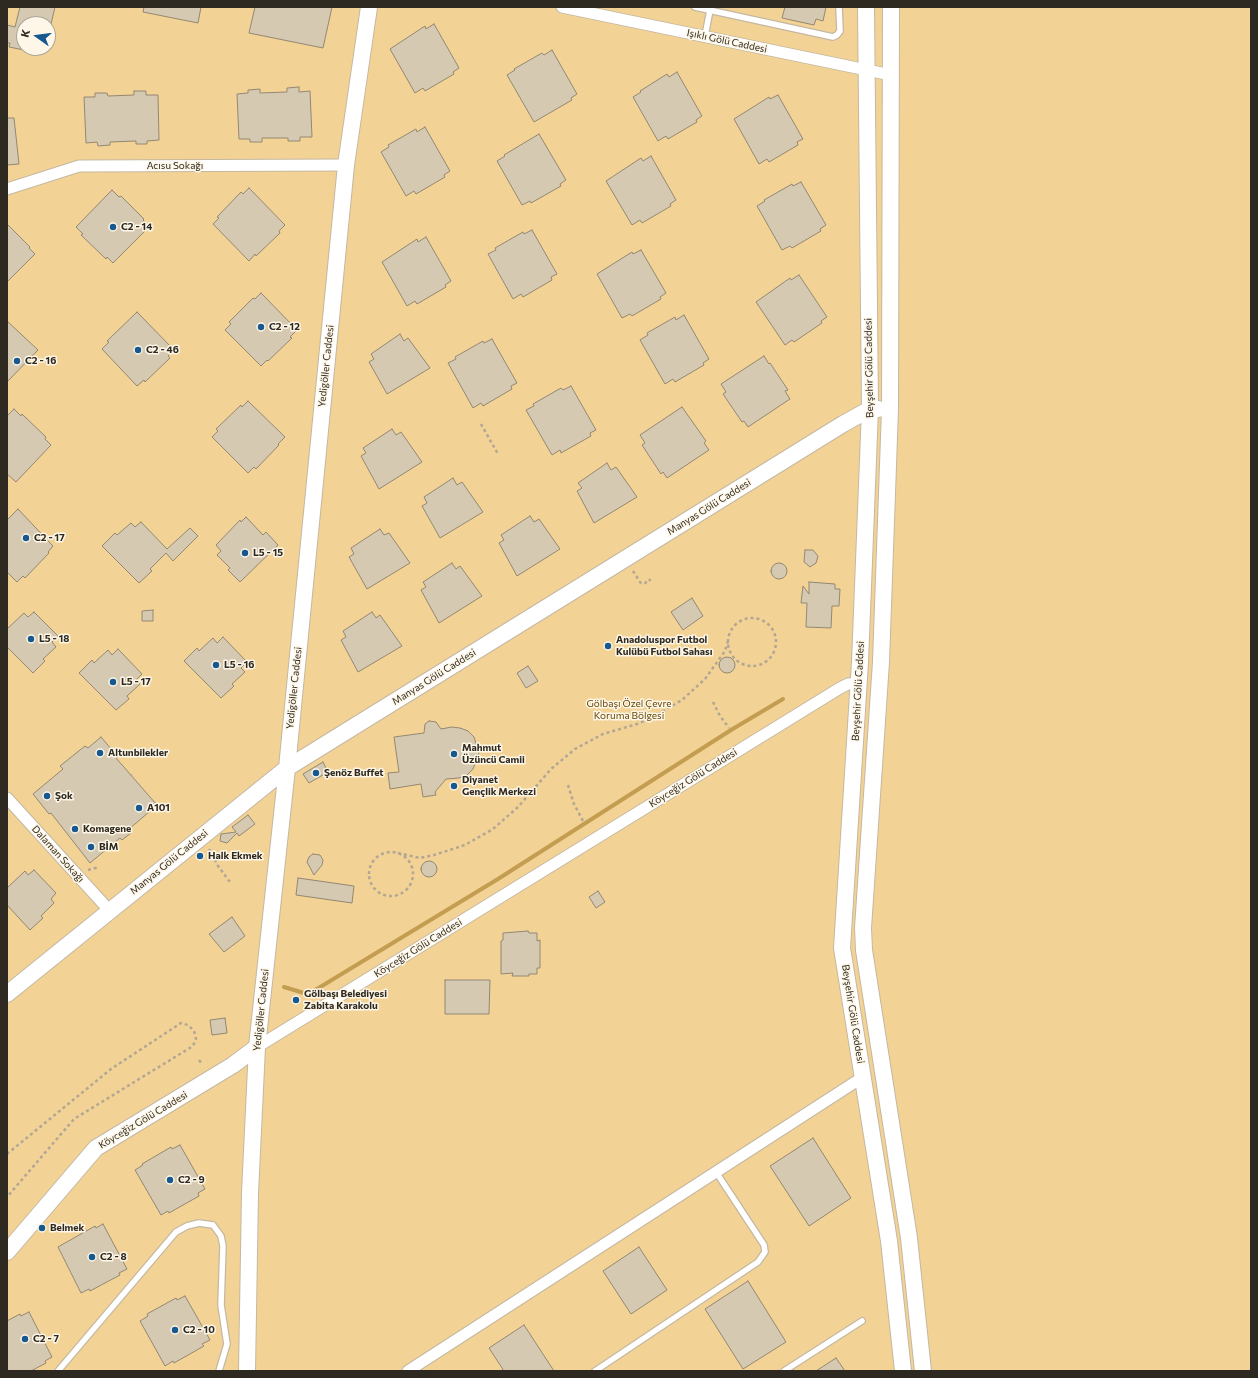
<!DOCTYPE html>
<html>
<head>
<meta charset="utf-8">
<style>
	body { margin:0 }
	#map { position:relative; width:1258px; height:1378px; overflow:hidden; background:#f6e9d0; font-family:Commissioner,sans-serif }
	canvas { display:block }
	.frame { position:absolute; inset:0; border:8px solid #2f2a21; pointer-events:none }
	.north { position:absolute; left:16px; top:16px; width:40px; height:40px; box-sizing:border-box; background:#fef7e8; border:1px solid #aba598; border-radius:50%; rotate:284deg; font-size:11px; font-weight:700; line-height:16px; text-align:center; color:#2f2a21 }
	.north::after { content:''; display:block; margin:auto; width:14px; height:18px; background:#17598e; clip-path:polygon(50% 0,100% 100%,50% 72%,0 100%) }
</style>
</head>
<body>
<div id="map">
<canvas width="1258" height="1378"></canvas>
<div class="frame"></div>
<div class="north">K</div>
</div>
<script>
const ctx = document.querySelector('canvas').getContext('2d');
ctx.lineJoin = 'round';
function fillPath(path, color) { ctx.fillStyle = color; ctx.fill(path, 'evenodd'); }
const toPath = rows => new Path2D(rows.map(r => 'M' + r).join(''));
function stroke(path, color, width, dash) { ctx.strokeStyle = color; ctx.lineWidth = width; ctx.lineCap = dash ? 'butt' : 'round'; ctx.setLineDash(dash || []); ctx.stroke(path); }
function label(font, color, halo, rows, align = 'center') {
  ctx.font = font + ' Commissioner,sans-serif'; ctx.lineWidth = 3; ctx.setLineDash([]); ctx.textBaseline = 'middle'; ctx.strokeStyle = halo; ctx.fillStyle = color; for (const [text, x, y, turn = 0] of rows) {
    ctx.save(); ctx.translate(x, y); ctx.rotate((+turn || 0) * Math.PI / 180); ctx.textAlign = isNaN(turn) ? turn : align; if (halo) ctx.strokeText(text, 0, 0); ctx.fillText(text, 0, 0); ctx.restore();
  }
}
const green = toPath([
	[7,7,1251,7,1251,1371,7,1371],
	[24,24,48,24,48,48,24,48]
]);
const stream = toPath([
	[284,987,304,993,312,992,498,879,731,730,783,699]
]);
const building = toPath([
	[20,7,55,7,51,24,24,24,24,50,9,47,10,43,7,43,7,25,15,27,20,7],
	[144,7,201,7,198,23,143,12,144,7],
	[255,7,332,7,323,48,249,33,255,7],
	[785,7,826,7,823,21,816,19,814,25,782,18,785,7],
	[434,24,459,68,453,72,454,74,425,91,423,88,415,93,390,49,425,26,426,29,434,24],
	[552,50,577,94,571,98,572,100,534,122,507,75,515,70,514,69,542,53,544,55,552,50],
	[677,72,702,116,696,120,697,122,668,139,666,136,658,141,633,97,641,92,640,91,667,74,669,77,677,72],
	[299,87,299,92,310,91,312,137,300,137,300,141,288,141,288,138,262,138,262,142,250,142,250,139,239,139,237,94,248,93,248,90,260,89,260,93,287,92,287,88,299,87],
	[134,91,146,91,146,95,158,95,159,140,147,141,147,144,136,144,136,141,110,142,110,145,98,146,97,142,86,143,84,97,95,97,95,93,107,93,108,96,134,95,134,91],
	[778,95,803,139,797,142,798,145,769,162,767,159,759,164,734,119,769,97,770,99,778,95],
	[7,118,14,118,19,164,7,165,7,118],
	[425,127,450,171,444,175,445,177,416,194,414,191,406,196,381,152,389,147,388,145,416,129,417,132,425,127],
	[539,134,566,180,560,184,561,186,531,203,530,201,522,205,497,161,505,156,504,155,539,134],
	[651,156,676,200,670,204,671,206,642,223,640,220,632,225,606,181,641,158,643,161,651,156],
	[801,182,826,225,820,229,821,231,792,248,790,246,782,250,757,206,765,201,764,200,792,184,793,186,801,182],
	[249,188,285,225,279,231,280,233,256,256,255,254,249,261,213,224,219,218,217,217,241,192,243,194,249,188],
	[112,190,119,197,121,196,144,219,143,220,149,227,113,263,107,257,106,259,81,235,83,234,76,227,112,190],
	[7,224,30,247,29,248,35,254,7,282,7,224],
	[532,230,557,274,551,277,552,280,523,297,521,294,513,299,488,254,496,250,495,248,523,232,524,234,532,230],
	[426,237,451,281,445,285,446,287,417,304,415,301,407,306,382,262,417,239,418,242,426,237],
	[641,250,666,293,660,297,661,299,632,316,630,314,622,318,597,274,632,252,633,254,641,250],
	[799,275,827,317,821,321,822,323,794,342,792,340,785,345,756,302,790,278,791,280,799,275],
	[261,293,297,330,290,337,292,338,268,361,267,360,261,366,225,330,231,324,229,322,253,298,255,299,261,293],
	[137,312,174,350,168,356,170,358,145,382,144,380,137,386,102,349,109,342,107,341,137,312],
	[684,315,709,359,703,363,704,365,675,382,673,379,665,384,640,340,648,335,647,333,675,317,676,320,684,315],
	[7,321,38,350,7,382,7,321],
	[400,334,404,341,408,338,430,368,387,394,369,362,374,359,371,354,400,334],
	[492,339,517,383,511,386,512,389,483,406,481,403,473,408,448,363,456,359,455,357,483,341,484,343,492,339],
	[764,356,769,364,770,363,788,390,785,391,790,399,748,427,744,421,742,422,723,394,726,392,721,384,764,356],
	[571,386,596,430,590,433,591,436,561,453,560,450,552,455,526,410,534,406,533,404,561,388,563,390,571,386],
	[248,401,285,437,278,444,279,445,256,469,254,467,248,473,212,437,218,431,216,429,241,405,242,407,248,401],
	[682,407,706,441,704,443,709,450,667,478,663,472,661,474,642,445,645,443,640,435,682,407],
	[14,409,21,416,22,414,46,437,45,439,51,445,16,482,7,474,7,416,14,409],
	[392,429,396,435,401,432,422,462,379,489,361,456,366,453,363,448,392,429],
	[607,463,611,470,616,467,637,497,594,523,577,491,582,488,578,483,607,463],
	[453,478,457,485,462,482,483,512,440,538,422,506,427,503,424,497,453,478],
	[18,509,53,546,48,552,49,553,25,578,23,576,17,582,7,572,7,520,18,509],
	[530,516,534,522,539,519,560,549,517,576,499,543,504,540,501,535,530,516],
	[246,517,263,535,266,532,278,545,240,582,228,570,230,568,217,555,221,551,216,545,240,520,241,522,246,517],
	[141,522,167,549,190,528,198,536,173,561,166,553,150,569,152,571,139,583,102,546,115,533,117,535,131,523,135,527,141,522],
	[380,529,384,535,389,533,410,563,367,589,349,557,354,554,351,548,380,529],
	[805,550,813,550,818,556,816,563,810,567,804,562,805,550],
	[452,563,456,569,460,566,482,596,439,623,421,590,426,587,423,582,452,563],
	'771 571a8 8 0 1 1 16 0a8 8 0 1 1-16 0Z',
	[809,582,835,584,835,589,840,589,839,606,832,606,831,628,806,627,807,603,801,603,803,586,809,594,809,582],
	[692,598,703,616,683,630,671,612,692,598],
	[153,610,153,621,142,621,142,611,153,610],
	[34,612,58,636,52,642,56,647,43,659,45,661,33,673,7,647,7,629,24,613,28,617,34,612],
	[372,612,376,618,380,615,402,646,358,672,341,640,346,637,343,631,372,612],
	[223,637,247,662,241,668,245,672,232,684,234,686,221,698,184,661,197,648,199,651,213,638,217,643,223,637],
	[118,649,142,674,136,680,140,684,127,696,129,699,116,710,79,673,92,660,94,663,108,650,112,655,118,649],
	'719 665a8 8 0 1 1 16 0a8 8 0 1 1-16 0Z',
	[528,666,538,681,526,688,517,673,528,666],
	[429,721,436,722,441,729,452,727,460,728,468,731,474,737,479,753,473,769,467,775,459,778,446,779,435,792,436,795,423,797,421,784,390,789,388,773,399,772,394,737,424,733,425,724,429,721],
	[101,737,118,757,116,758,157,805,128,830,131,833,122,840,120,838,90,863,51,813,49,814,33,794,63,769,60,766,85,746,88,748,101,737],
	[323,762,328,772,309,783,303,774,323,762],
	[248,815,255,824,239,836,237,833,227,843,220,841,221,834,236,832,232,827,248,815],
	[313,854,320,855,323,860,322,865,314,875,307,862,309,857,313,854],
	'421 869a8 8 0 1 1 16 0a8 8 0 1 1-16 0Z',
	[34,870,56,893,51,899,54,903,41,916,43,918,30,930,7,905,7,888,25,871,28,875,34,870],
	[298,878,354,886,352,903,296,895,298,878],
	[598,891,605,902,596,908,589,897,598,891],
	[232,917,245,936,224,952,209,934,232,917],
	[528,931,529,933,537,933,537,941,540,940,540,968,537,968,537,974,529,974,529,976,512,976,513,973,501,974,501,941,503,940,503,933,528,931],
	[445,980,490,980,489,1014,445,1014,445,980],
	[225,1018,227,1033,212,1035,210,1020,225,1018],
	[813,1138,851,1198,809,1226,770,1166,813,1138],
	[180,1145,205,1189,198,1193,199,1196,169,1213,168,1211,161,1215,135,1170,143,1165,142,1164,171,1147,172,1149,180,1145],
	[103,1224,127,1269,119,1273,120,1275,90,1291,89,1289,81,1293,58,1247,95,1226,96,1228,103,1224],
	[639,1247,667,1290,631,1314,603,1271,639,1247],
	[748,1281,786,1342,743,1369,705,1309,748,1281],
	[185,1296,210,1340,202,1344,204,1346,174,1363,173,1361,165,1366,140,1321,148,1316,147,1314,176,1298,177,1300,185,1296],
	[29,1312,52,1357,45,1361,46,1363,31,1371,7,1371,7,1321,20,1314,21,1316,29,1312],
	[524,1325,554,1371,504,1371,489,1348,524,1325],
	[836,1358,845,1371,816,1371,836,1358]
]);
const path = toPath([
	[481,424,498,454],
	[633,571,642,585],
	[645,584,647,580,651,580],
	'728 642a24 24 0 1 1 48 0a24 24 0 1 1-48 0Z',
	[713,702,720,716,729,728],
	[131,774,131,776],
	[568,785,574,804,583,821],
	[209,849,218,866,230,882],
	'369 874a22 22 0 1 1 44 0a22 22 0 1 1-44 0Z',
	[398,853,420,858,434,855,465,845,493,829,518,807,551,769,575,749,603,734,637,724,653,717,682,700,705,679,725,651,728,641],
	[88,870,99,867],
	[199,1060,202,1064],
	[7,1154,111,1069,181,1023,188,1025,194,1031,196,1039,193,1046,74,1119,7,1197]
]);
const lane = toPath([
	[695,7,833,37,837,35,840,31,839,7],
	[705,36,710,10],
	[58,1371,176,1232,187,1226,199,1223,213,1225,221,1236,223,1246,221,1305,227,1344,219,1371],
	[595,1371,758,1262,765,1252,764,1245,716,1172],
	[784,1371,862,1321]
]);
const street = toPath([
	[562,7,891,75],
	[7,189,79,166,346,165],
	[7,798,109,910],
	[257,1047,840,688,848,684,859,683],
	[408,1371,863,1077]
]);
const secondary = toPath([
	[866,7,870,409,860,662,842,948,889,1241,903,1371],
	[891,7,890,409,881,662,863,928,864,950,909,1238,923,1371],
	[7,994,287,768,843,424,870,409,878,409],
	[7,1252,96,1148,233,1065,257,1047],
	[247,1371,250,1193,257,1047,287,768,346,165,369,7]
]);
const markers = [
	[113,227,4,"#17598e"],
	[261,327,4,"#17598e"],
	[138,350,4,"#17598e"],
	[17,361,4,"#17598e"],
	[26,538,4,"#17598e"],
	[245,553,4,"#17598e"],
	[31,639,4,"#17598e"],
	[608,646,4,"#17598e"],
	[216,665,4,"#17598e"],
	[113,682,4,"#17598e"],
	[100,753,4,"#17598e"],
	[454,754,4,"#17598e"],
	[316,773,4,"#17598e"],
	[454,786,4,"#17598e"],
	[47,796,4,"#17598e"],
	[139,808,4,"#17598e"],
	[75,829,4,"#17598e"],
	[91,847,4,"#17598e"],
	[200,856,4,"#17598e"],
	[296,1000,4,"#17598e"],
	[170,1180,4,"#17598e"],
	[42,1228,4,"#17598e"],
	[92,1257,4,"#17598e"],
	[175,1330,4,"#17598e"],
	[25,1339,4,"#17598e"]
];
const streetNames = [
	["Işıklı Gölü Caddesi",727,41,12],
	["Acısu Sokağı",175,166],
	["Yedigöller Caddesi",326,366,-84],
	["Beyşehir Gölü Caddesi",869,368,-91],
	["Manyas Gölü Caddesi",709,507,-32],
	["Manyas Gölü Caddesi",434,677,-32],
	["Yedigöller Caddesi",294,688,-84],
	["Beyşehir Gölü Caddesi",858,691,-87],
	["Köyceğiz Gölü Caddesi",693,778,-32],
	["Dalaman Sokağı",58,854,48],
	["Manyas Gölü Caddesi",169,862,-39],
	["Köyceğiz Gölü Caddesi",418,948,-32],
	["Yedigöller Caddesi",261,1010,-84],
	["Beyşehir Gölü Caddesi",853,1014,81],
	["Köyceğiz Gölü Caddesi",143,1120,-31]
];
const poiNames = [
	["C2 - 14",121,227],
	["C2 - 12",269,327],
	["C2 - 46",146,350],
	["C2 - 16",25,361],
	["C2 - 17",34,538],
	["L5 - 15",253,553],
	["L5 - 18",39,639],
	["Anadoluspor Futbol",616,640],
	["Kulübü Futbol Sahası",616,652],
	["L5 - 16",224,665],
	["L5 - 17",121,682],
	["Mahmut",462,748],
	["Üzüncü Camii",462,760],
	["Altunbilekler",108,753],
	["Şenöz Buffet",324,773],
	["Diyanet",462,780],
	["Gençlik Merkezi",462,792],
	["Şok",55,796],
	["A101",147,808],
	["Komagene",83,829],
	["BİM",99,847],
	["Halk Ekmek",208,856],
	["Gölbaşı Belediyesi",304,994],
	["Zabita Karakolu",304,1006],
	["C2 - 9",178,1180],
	["Belmek",50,1228],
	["C2 - 8",100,1257],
	["C2 - 10",183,1330],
	["C2 - 7",33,1339]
];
const parkNames = [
	["Gölbaşı Özel Çevre",629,704],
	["Koruma Bölgesi",629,716]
];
fillPath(green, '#f3d295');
stroke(stream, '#c39d50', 4);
fillPath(building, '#d6c9b2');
stroke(building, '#948872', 1);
stroke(lane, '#c5b8a1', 8);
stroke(street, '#c5b8a1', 13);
stroke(secondary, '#c5b8a1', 18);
stroke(path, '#b2a794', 2.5, [3, 3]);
stroke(lane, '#fff', 5.5);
stroke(street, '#fff', 11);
stroke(secondary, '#fff', 16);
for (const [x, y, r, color] of markers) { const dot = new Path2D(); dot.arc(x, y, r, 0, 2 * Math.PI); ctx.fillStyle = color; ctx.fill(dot); stroke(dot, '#fef7e8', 1.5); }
label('10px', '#2f2a21', '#fef7e8', streetNames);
label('bold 10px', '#2f2a21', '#fef7e8', poiNames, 'left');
label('10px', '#614708', '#fef7e8', parkNames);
</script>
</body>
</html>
